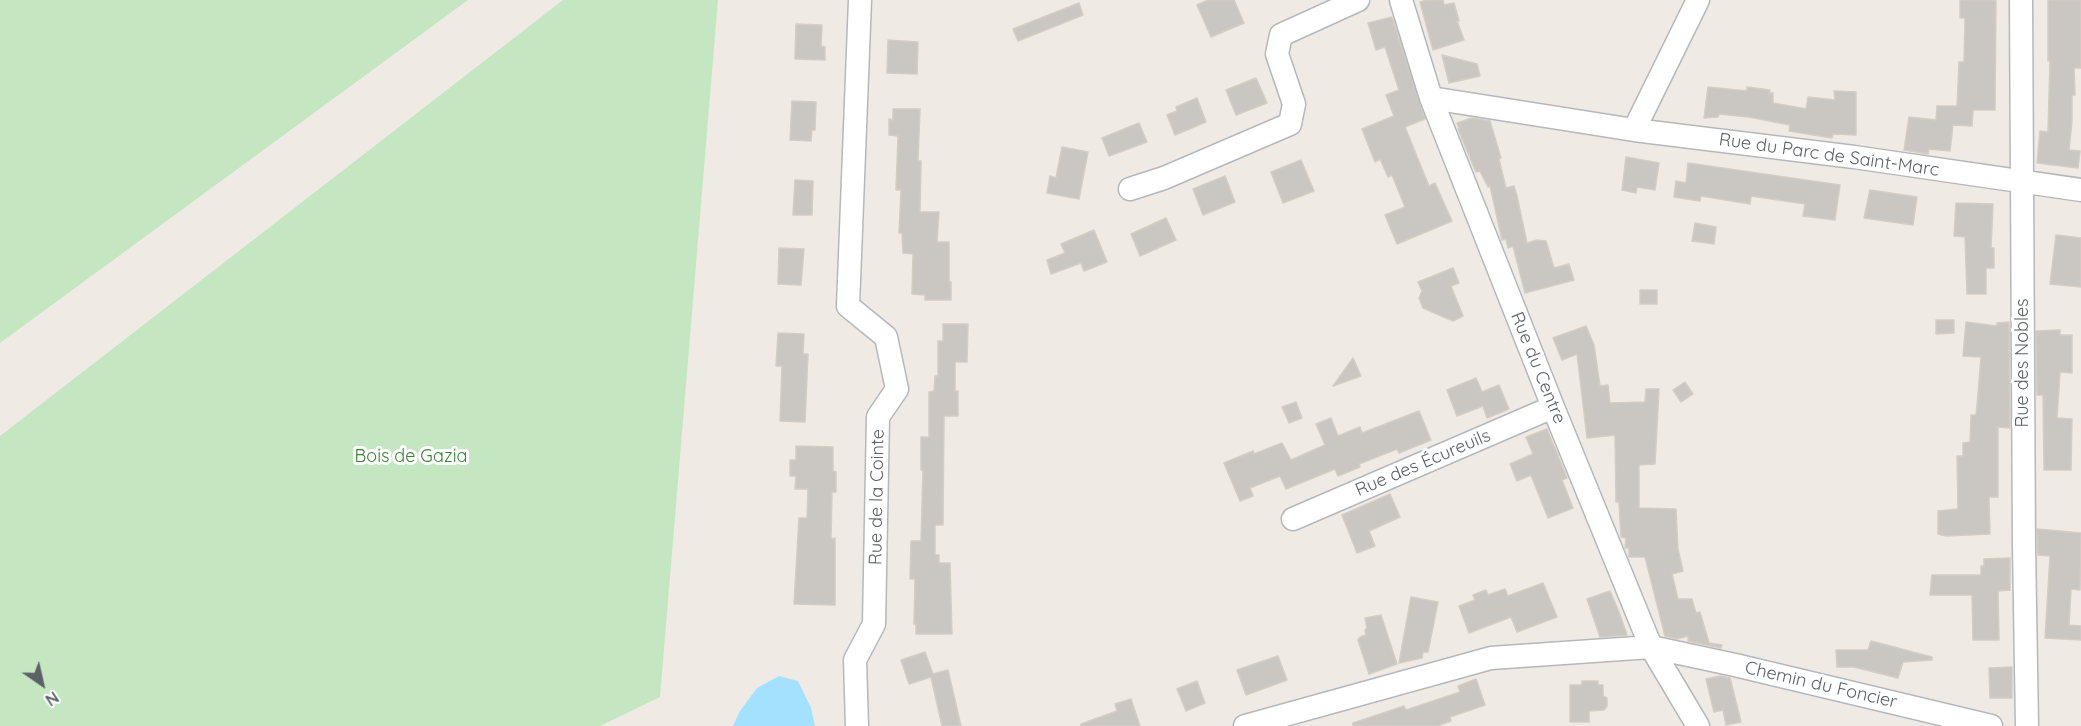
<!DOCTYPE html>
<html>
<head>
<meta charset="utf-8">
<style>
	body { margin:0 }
	#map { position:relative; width:2081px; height:726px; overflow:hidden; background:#efebe4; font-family:Quicksand,sans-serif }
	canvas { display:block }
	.north { position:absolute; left:12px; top:654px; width:60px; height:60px; -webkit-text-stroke:4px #fff; paint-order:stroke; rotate:146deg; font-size:16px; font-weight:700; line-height:24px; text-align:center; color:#5c6165 }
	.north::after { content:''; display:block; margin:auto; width:21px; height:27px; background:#5c6165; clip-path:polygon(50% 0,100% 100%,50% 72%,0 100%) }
</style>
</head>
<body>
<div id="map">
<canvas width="2081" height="726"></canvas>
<div class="north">N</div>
</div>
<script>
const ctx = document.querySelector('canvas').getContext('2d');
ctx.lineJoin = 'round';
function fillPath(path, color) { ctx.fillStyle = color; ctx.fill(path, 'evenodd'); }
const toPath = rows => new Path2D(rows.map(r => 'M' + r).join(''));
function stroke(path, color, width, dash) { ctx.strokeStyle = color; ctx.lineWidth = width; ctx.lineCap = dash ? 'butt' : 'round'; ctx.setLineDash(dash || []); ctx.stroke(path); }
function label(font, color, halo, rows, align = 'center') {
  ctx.font = font + ' Quicksand,sans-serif'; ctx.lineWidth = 6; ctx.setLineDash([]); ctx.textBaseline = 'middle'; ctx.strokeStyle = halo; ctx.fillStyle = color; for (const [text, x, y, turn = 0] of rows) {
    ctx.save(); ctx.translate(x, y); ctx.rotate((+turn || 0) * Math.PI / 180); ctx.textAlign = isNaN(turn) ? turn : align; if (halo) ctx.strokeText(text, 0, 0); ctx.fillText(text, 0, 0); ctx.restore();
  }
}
const green = toPath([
	[0,0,468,0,0,343],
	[563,0,718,0,660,697,600,726,0,726,0,436]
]);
const water = toPath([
	[779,676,798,681,811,708,815,726,733,726,740,711,757,688]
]);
const building = toPath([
	[1208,0,1234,0,1244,23,1211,37,1197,5,1208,0],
	[1427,0,1443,0,1444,5,1454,3,1459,21,1457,21,1464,40,1433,50,1420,2,1427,0],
	[1960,0,1996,0,1995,110,1973,110,1972,126,1953,125,1950,151,1929,149,1928,154,1904,150,1909,117,1936,120,1937,106,1957,106,1959,62,1964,62,1965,18,1960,18,1960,0],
	[2048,0,2081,0,2081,68,2074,68,2075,95,2072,95,2072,121,2069,150,2080,151,2078,168,2037,163,2040,131,2048,132,2050,61,2048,61,2048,0],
	[1079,3,1083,15,1018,41,1013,29,1079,3],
	[1392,17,1425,119,1405,127,1429,186,1435,183,1452,221,1397,244,1385,215,1405,207,1392,175,1388,177,1380,159,1375,162,1362,129,1394,116,1386,95,1399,90,1385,47,1376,50,1368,23,1392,17],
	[796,24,822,25,821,46,825,47,825,60,795,59,796,24],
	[888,40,918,42,917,74,887,73,888,40],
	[1442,55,1477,64,1480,76,1449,83,1442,55],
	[1256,78,1267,103,1236,115,1226,90,1256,78],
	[1708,87,1747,91,1747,87,1770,90,1769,93,1773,93,1773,103,1806,109,1808,97,1835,100,1834,91,1856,92,1856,135,1833,134,1832,138,1789,131,1790,125,1749,117,1719,114,1718,117,1704,118,1708,87],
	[1197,98,1206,122,1175,135,1167,115,1177,111,1176,107,1197,98],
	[792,101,816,102,815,130,812,130,811,141,790,140,792,101],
	[893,109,920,109,918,161,921,161,920,212,939,212,937,242,949,242,949,282,951,282,951,300,925,300,925,295,912,294,913,254,903,253,902,233,899,233,901,190,896,190,898,136,889,135,889,119,893,120,893,109],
	[1472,118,1490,121,1501,158,1499,159,1506,188,1514,186,1517,196,1527,243,1537,240,1546,241,1554,268,1569,264,1574,280,1525,293,1513,246,1508,248,1506,239,1502,240,1490,186,1488,187,1480,171,1476,172,1458,129,1459,128,1457,123,1472,118],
	[1139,123,1147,142,1109,156,1102,138,1139,123],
	[1062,147,1088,152,1079,199,1047,193,1050,176,1056,178,1062,147],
	[1626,157,1659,163,1655,190,1637,187,1636,193,1622,190,1626,157],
	[1301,160,1314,191,1283,203,1271,172,1301,160],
	[1688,163,1840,185,1835,220,1803,216,1805,204,1751,196,1750,204,1701,196,1700,201,1674,197,1676,181,1686,183,1688,163],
	[1225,176,1235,202,1203,215,1193,189,1225,176],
	[795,180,813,181,812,215,793,215,795,180],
	[1870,190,1917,197,1913,225,1864,218,1870,190],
	[1956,203,1993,204,1991,248,1994,248,1994,268,1986,268,1986,294,1967,294,1965,237,1954,236,1956,203],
	[1166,218,1176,240,1140,256,1131,234,1166,218],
	[1695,223,1716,227,1714,244,1692,241,1695,223],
	[1094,230,1107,262,1084,271,1081,263,1051,274,1047,260,1065,253,1061,244,1094,230],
	[2056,235,2081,238,2081,287,2050,284,2056,235],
	[779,248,804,249,801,285,778,284,779,248],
	[1453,268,1459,283,1451,286,1463,316,1453,321,1423,308,1419,298,1422,291,1418,282,1453,268],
	[1640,290,1657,290,1657,304,1640,304,1640,290],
	[1936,320,1954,320,1954,333,1936,334,1936,320],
	[1966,322,1997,326,1997,323,2009,322,2010,428,1998,427,1998,497,1989,497,1990,534,1946,536,1938,534,1938,511,1958,509,1957,456,1963,456,1963,443,1970,442,1971,415,1976,415,1978,394,1981,357,1963,356,1966,322],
	[943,324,968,324,967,362,955,362,955,391,958,391,958,416,944,416,943,525,935,525,935,555,939,555,939,563,950,563,952,634,916,634,916,624,914,624,915,579,910,579,911,541,921,541,923,470,921,470,921,437,929,437,929,392,934,391,935,376,938,376,938,341,943,341,943,324],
	[1586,326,1594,345,1600,386,1608,385,1610,403,1645,402,1646,389,1659,389,1655,464,1639,465,1639,508,1676,509,1678,549,1683,571,1672,574,1678,599,1692,599,1696,613,1700,612,1709,643,1722,645,1721,648,1688,641,1688,636,1677,639,1665,636,1645,557,1629,557,1629,548,1625,548,1626,538,1621,537,1619,502,1616,502,1615,435,1587,438,1577,354,1562,360,1553,338,1586,326],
	[2060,330,2060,335,2072,335,2072,373,2060,372,2057,418,2072,419,2071,470,2044,470,2043,395,2037,395,2036,331,2060,330],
	[778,333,804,334,803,354,808,354,805,422,780,421,782,366,776,366,778,333],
	[1353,358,1361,376,1333,386,1353,358],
	[1476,378,1482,392,1499,385,1509,409,1487,418,1483,406,1457,416,1447,390,1476,378],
	[1685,382,1693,394,1681,402,1673,390,1685,382],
	[1296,402,1302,418,1289,423,1282,407,1296,402],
	[1419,411,1431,440,1399,453,1397,449,1359,464,1360,467,1338,476,1335,469,1286,489,1280,476,1250,488,1253,496,1240,501,1224,463,1253,451,1254,454,1282,443,1291,460,1325,445,1316,424,1331,418,1338,436,1360,427,1362,433,1419,411],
	[1547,429,1567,478,1562,480,1573,508,1548,518,1531,475,1517,481,1510,464,1533,454,1526,437,1547,429],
	[796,446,833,447,833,471,836,472,836,492,832,492,831,539,835,538,835,605,794,604,799,518,807,518,808,489,795,489,796,476,790,476,790,460,796,460,796,446],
	[1390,494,1400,517,1369,531,1375,546,1357,553,1342,515,1390,494],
	[2037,529,2081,533,2080,590,2071,589,2069,625,2081,626,2081,640,2045,638,2050,556,2038,555,2037,529],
	[2010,558,2010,590,1998,591,1999,640,1973,640,1972,595,1930,595,1932,575,1981,575,1981,566,1984,566,1984,559,2010,558],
	[1543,583,1557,617,1517,632,1511,617,1469,633,1459,606,1475,600,1473,595,1486,590,1488,595,1505,589,1508,596,1543,583],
	[1610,591,1619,612,1627,635,1600,637,1587,599,1610,591],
	[1411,597,1438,602,1428,652,1423,652,1422,658,1399,663,1411,597],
	[1381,615,1397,664,1369,674,1358,640,1360,637,1366,635,1365,630,1367,628,1365,618,1381,615],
	[1871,641,1932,657,1932,660,1903,662,1898,678,1854,667,1837,667,1836,650,1868,650,1871,641],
	[925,652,933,674,948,670,961,726,942,726,931,677,909,684,901,660,925,652],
	[1278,656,1287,680,1246,695,1237,670,1278,656],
	[2012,667,2012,698,1990,698,1989,668,2012,667],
	[1720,676,1730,678,1741,722,1726,725,1723,710,1714,712,1706,679,1720,676],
	[1476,679,1485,705,1450,717,1451,721,1437,726,1353,726,1353,723,1404,706,1406,710,1460,692,1458,686,1476,679],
	[1197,681,1205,703,1186,711,1177,689,1197,681],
	[1582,681,1598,681,1598,685,1603,685,1603,696,1607,698,1607,706,1604,710,1589,711,1589,722,1570,722,1570,685,1582,685,1582,681],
	[1131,699,1140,726,1081,726,1081,724,1117,711,1115,704,1131,699]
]);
const minor = toPath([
	[1401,0,1431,98,1553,407,1651,647,1698,726],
	[2021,0,2024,545,2027,726],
	[1431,98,1634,130,1854,157,2081,190],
	[1634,130,1698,0],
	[1130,189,1164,178,1290,124,1294,104,1277,54,1281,35,1358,0],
	[1293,519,1553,407],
	[857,726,855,660,874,624,878,417,897,389,886,337,848,306,860,0],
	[1245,726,1491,658,1651,647,1735,665,1991,726]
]);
const streetNames = [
	["Rue du Parc de Saint-Marc",1829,155,8],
	["Rue des Nobles",2023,363,-90],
	["Rue du Centre",1538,368,68],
	["Rue des Écureuils",1423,463,-23],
	["Rue de la Cointe",877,497,-89],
	["Chemin du Foncier",1821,685,13]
];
const parkNames = [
	["Bois de Gazia",411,457]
];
fillPath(green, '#c4e6c1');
fillPath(water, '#a4e0ff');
fillPath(building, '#cac6c1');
stroke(building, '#d3cdc3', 1.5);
stroke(minor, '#b5b8bb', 25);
stroke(minor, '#fff', 22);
label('18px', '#5c6165', '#fff', streetNames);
label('18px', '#388335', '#fff', parkNames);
</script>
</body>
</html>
